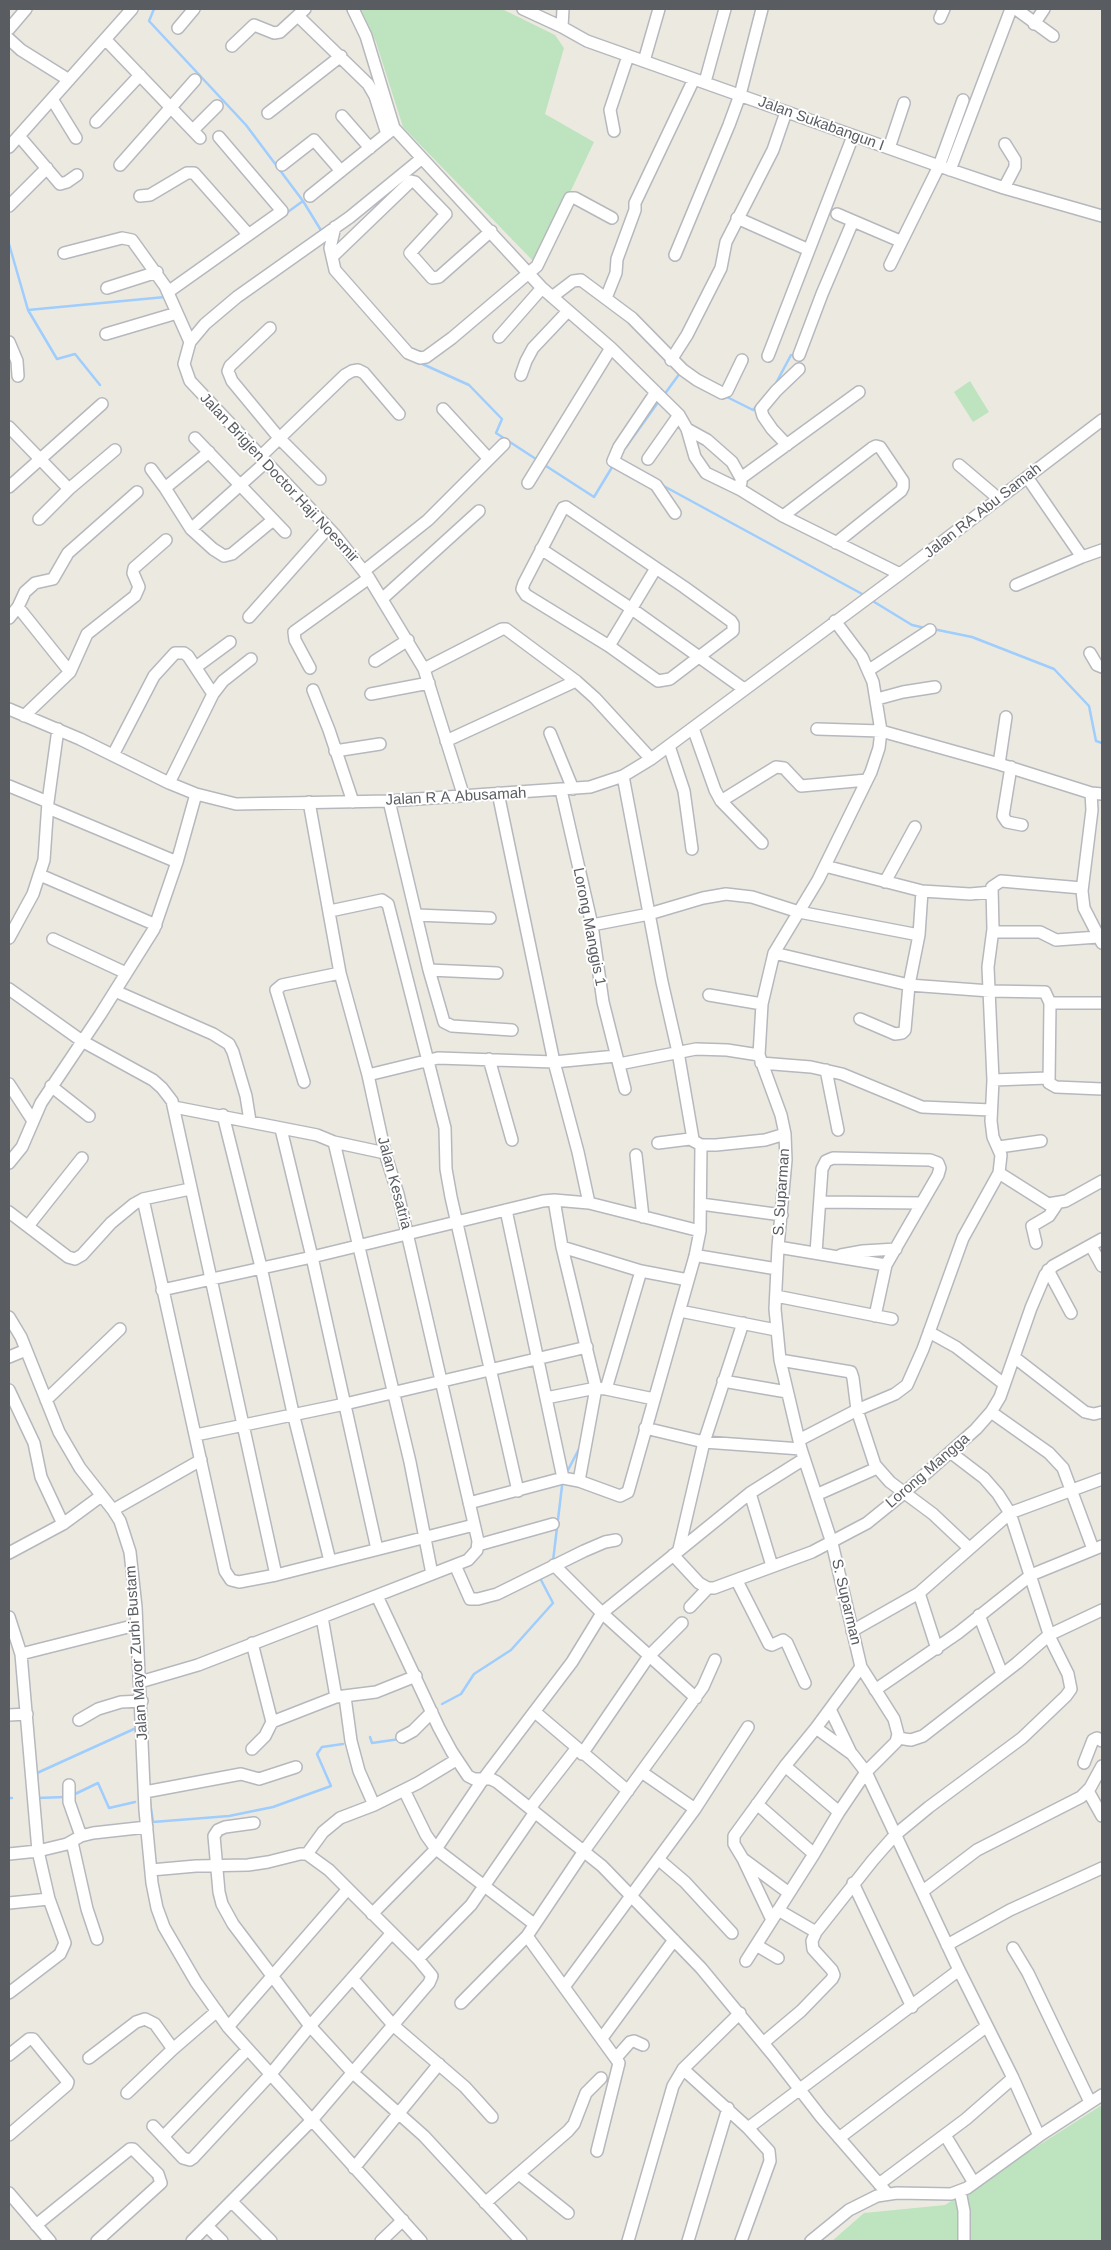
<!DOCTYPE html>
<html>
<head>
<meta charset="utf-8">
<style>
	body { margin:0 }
	#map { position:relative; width:1111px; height:2250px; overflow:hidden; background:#eceae0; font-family:Helvetica,sans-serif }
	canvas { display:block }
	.frame { position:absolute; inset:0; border:10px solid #595c61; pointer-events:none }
</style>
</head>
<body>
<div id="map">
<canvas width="1111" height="2250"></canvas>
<div class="frame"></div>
</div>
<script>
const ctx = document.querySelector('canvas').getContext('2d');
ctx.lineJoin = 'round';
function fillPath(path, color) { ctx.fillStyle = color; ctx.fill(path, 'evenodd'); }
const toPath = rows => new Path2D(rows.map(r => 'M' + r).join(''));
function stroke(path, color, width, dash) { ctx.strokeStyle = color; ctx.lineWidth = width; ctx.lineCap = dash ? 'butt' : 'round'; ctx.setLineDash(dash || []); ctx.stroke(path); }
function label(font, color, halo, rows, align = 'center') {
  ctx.font = font + ' Helvetica,sans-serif'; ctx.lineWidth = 4; ctx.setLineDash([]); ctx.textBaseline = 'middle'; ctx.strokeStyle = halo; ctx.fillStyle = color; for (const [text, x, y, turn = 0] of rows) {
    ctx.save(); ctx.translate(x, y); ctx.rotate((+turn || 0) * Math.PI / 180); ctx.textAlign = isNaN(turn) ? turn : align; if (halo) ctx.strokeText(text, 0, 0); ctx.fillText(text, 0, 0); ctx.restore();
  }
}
const green = toPath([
	[361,9,502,9,555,35,564,48,545,114,594,142,536,264,403,127,376,42],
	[970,381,989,412,973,422,954,392],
	[1102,2105,1102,2241,832,2241,864,2213,945,2205]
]);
const stream = toPath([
	[154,9,149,21,246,125,303,201,322,232],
	[285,214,303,201],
	[9,244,28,310,57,359,75,354,100,385],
	[28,310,165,297],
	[418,362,469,385,502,419,496,433,539,461],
	[775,385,791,355],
	[664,395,680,373],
	[725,396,753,410,757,406],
	[626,447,659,401],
	[543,464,594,497,614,464],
	[660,484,864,595],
	[871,600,912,625,925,628],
	[933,629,972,637,1054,669,1089,706,1096,741,1102,743],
	[568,1470,580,1447],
	[553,1561,562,1486],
	[442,1704,461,1694,474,1674,511,1650,553,1603,540,1578],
	[370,1737,372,1743,400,1739],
	[37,1780,37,1773,134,1729],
	[73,1795,98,1783,109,1808,135,1802],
	[37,1796,37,1798,65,1797],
	[9,1798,12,1798],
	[150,1802,153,1822,229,1816,273,1807,331,1786,317,1754,322,1747,343,1744]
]);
const minor = toPath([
	[353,9,366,36,394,128,542,288,611,348,679,415,687,429,695,457,706,473,741,490,783,516,900,574],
	[523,9,562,27],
	[563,9,562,27,587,41,939,166,1004,188,1102,216],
	[1016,9,1053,36],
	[298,16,368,84,375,96,387,134],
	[940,18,944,9],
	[1034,24,1044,9],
	[178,28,194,9],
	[9,29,26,9],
	[9,39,21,50,69,80],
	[105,39,200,138],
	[232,46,254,25,274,33,280,32,305,9],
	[644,61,659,9],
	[705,82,725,9],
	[52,99,76,138],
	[268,113,341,56],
	[342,116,370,148],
	[96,122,140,75],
	[193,130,217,106],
	[614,131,610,110,628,56],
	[19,136,60,184,67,182,77,175],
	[9,147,132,9],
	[889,148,904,103],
	[421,159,350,217,237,297,205,324,190,342,184,364,190,381,335,535,369,578,424,669,463,794],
	[120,165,195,80],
	[282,165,314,140,341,171],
	[950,170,1011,9],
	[1004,188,1015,167,1015,160,1005,144],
	[140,196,150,195,187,173,194,173,248,234],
	[310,196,393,129],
	[9,206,47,168],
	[837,214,900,241],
	[737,218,809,250],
	[335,227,330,248,335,270,408,353,420,358,426,357,452,338,537,266,570,198,575,198,612,218],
	[64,253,122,238,132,240,165,286,190,342],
	[675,255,729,125,740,95,762,9],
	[332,257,411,181,415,182,446,214,410,253,432,278,439,277,491,231],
	[890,265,939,166,963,100],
	[107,288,157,272],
	[168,292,282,211,219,137],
	[552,297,573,281,581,280,632,318,683,370,697,380,722,393,727,391,742,360],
	[606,298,616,273,617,259,635,210,635,203,694,79],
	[270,328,230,366,228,371,232,381,280,439,320,479],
	[106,334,177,313],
	[499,337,542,288],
	[9,342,17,361,18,376],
	[799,355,822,294,853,221],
	[768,356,853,136],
	[671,360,687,335,721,268,726,242,773,150,786,112],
	[521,375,526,361,533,348,568,311],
	[656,392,619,447,613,461,656,485,675,513],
	[443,409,489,459],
	[9,427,69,489],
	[687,429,707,440,732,462,741,478,741,483],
	[195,438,285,532],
	[787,445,772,429,763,416,761,409,776,391,799,369],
	[209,452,165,488,191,529,213,549,224,556,232,554,273,520],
	[261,456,345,375,352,371,358,370,364,373,399,414],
	[648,459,679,415],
	[959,465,999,499],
	[151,469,165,488],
	[1027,477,1082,557,1102,550],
	[741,478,859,392],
	[528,483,611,348],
	[9,487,102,404],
	[566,507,684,587,731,621,733,624,733,631,670,679,658,681,609,646,526,595,522,589,524,583,563,508,566,507],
	[783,516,872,448,876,446,880,447,903,481,903,487,901,491,836,543],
	[39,519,69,489,115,450],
	[191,529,266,462],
	[541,549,632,609,744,689],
	[364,571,428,520,504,444],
	[1016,585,1082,557],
	[382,599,479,511],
	[18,607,25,592,35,583,53,579,68,553,137,492],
	[249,617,328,528],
	[9,618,18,607,70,672],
	[609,646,656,568],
	[1090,653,1097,665,1102,667],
	[375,661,408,640],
	[196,667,230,642],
	[310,668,295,640,294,632,369,578],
	[424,669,502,629,506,629,576,681,595,698,651,759],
	[869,670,930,630],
	[313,690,329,730,353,802],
	[371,694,429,683],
	[877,699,903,692,935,687],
	[9,709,80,739,169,783,196,794,236,804,389,801,590,787,623,776,651,759,900,574,1102,420],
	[24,716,70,672,87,634,135,596,139,587,133,573,134,568,166,540],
	[693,728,715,790,721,801,762,843],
	[817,729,881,731,999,764,1091,793,1102,794],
	[550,733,573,789],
	[446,741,576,681],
	[669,746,684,791,692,849],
	[335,751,380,744],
	[113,755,154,676,175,653,184,653,188,656,213,694],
	[999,764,1006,717],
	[1011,767,1003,816,1007,822,1022,825],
	[623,776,662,982,678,1052,693,1139],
	[169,783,213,694,223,681,251,659],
	[9,786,48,802],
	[561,790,592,925,603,1002,625,1089],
	[498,793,554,1062,578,1152,589,1203],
	[1091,793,1092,810,1082,891,1084,908,1102,943],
	[389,801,429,970,444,1022,452,1026,512,1030],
	[721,801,776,767,784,768,801,786,867,780],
	[48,808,177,862],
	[825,866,922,891,970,894,992,892],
	[40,875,156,925],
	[885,882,915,827],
	[330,911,382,900,388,904,445,1128,446,1169,451,1197,518,1491],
	[416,915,490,918],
	[592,925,649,914,703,898,726,894,752,897,799,912,919,935],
	[993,932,1040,932,1056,940,1098,937],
	[9,938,33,894,44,860,48,802,58,729],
	[53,939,126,973],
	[774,953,909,985,990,991,1045,992,1050,1003,1049,1083,1056,1087,1102,1089],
	[429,970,497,973],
	[9,989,82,1041,153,1080,162,1088,172,1101,276,1575],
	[115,991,213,1034,229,1044,233,1052,246,1096,250,1121],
	[709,995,762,1004],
	[1050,1003,1102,1003],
	[860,1019,895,1034,902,1033,905,1030,909,985,919,935,922,891],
	[489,1059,512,1140],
	[761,1063,811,1067,842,1074,922,1107,991,1110],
	[619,1064,696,1049,727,1050,759,1055],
	[826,1070,838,1130],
	[368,1075,438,1058,554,1062,616,1056],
	[993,1080,1048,1078],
	[304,1082,276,990,282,985,340,973],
	[9,1084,33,1121],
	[51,1086,89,1116],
	[174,1107,317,1135,334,1142,385,1153],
	[223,1115,261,1267,293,1413,330,1561],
	[281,1129,312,1257,377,1549],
	[334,1142,410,1462,432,1574],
	[658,1143,690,1139,701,1145,716,1145,765,1140,785,1134],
	[999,1147,1041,1141],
	[636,1155,643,1217],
	[9,1163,22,1147,41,1103,100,1015,154,929,177,862,196,794],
	[999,1173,1048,1204,1066,1201,1102,1181],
	[143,1199,225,1571,231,1580,239,1582,276,1575,474,1525],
	[820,1202,922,1203],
	[701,1204,782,1215],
	[506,1210,563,1478],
	[9,1212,68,1257,75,1259,82,1255,111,1223,134,1204,143,1199,190,1189],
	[28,1226,82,1158],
	[1036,1243,1032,1226,1049,1216,1057,1204],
	[1091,1246,1102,1266],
	[562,1247,641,1271,688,1280],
	[778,1247,886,1265],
	[816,1253,822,1169,826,1161,833,1158,930,1160,938,1163,940,1168,938,1175,886,1265,875,1316],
	[841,1255,863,1251,896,1249],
	[699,1256,777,1269],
	[1048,1270,1071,1313],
	[162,1290,312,1257,543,1201,554,1200,589,1203,700,1231],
	[776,1296,892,1319],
	[680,1311,776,1330],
	[9,1317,21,1337,59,1432,80,1468,113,1510,120,1521,130,1552,136,1607,145,1810,152,1883,157,1908,164,1927,196,1982,228,2027,421,2241],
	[929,1332,956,1347,1004,1384],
	[9,1357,26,1350],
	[1014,1357,1085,1412,1094,1414,1102,1412],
	[780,1360,851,1372,853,1378,857,1410,875,1465,890,1482,933,1514,969,1548],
	[723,1381,787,1392],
	[606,1389,654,1399],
	[9,1390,34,1443,41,1477,63,1524],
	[546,1398,596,1388,562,1247,554,1200],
	[46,1400,120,1329],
	[991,1412,1049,1453,1063,1468,1093,1549],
	[645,1428,704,1442,801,1449],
	[196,1435,345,1404,587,1347],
	[799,1440,857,1410,895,1394,907,1385,923,1349,963,1238,999,1173,1001,1155,993,1137,991,1121,993,1080,988,967,993,929,992,887,1001,881,1082,888],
	[579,1481,596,1388,606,1389,641,1271],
	[750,1493,772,1566],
	[816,1495,877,1468],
	[469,1503,563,1478,579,1481,620,1496,628,1492,695,1256,700,1231,701,1145],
	[113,1510,201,1460],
	[478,1545,553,1524],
	[679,1549,704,1442,743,1323],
	[9,1553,63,1524,101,1496],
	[673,1555,699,1583,708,1588,714,1588,812,1552,867,1523,904,1493,976,1429,991,1412,1000,1397,1031,1308,1045,1275,1053,1266,1102,1239],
	[455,1565,470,1599,478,1599,497,1594,584,1551,605,1542,616,1540],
	[554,1565,602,1613,696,1698],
	[737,1581,769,1644,772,1645,783,1640,787,1643,805,1683],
	[919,1593,937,1649],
	[377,1596,439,1728,452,1752,468,1776,474,1779,491,1779,497,1782,602,1866,701,1968,773,2055,821,2117,887,2193],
	[690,1607,708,1588],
	[979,1615,1002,1674],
	[9,1617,21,1654],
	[322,1617,336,1697],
	[852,1631,919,1593,1010,1513,1102,1479],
	[252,1643,272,1722,265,1736,252,1749],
	[140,1682,198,1665,322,1617,468,1560,477,1550,478,1541,398,1194,385,1153,368,1075,340,973,309,802],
	[875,1690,958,1633,1031,1575,1102,1546],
	[345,1697,351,1741,359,1771,374,1805],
	[830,1709,851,1753],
	[535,1712,628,1791],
	[9,1715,27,1714],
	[79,1720,98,1709,121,1702,142,1701],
	[272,1722,336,1697,376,1692,416,1676],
	[816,1728,852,1754,866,1772,959,1970,1013,2078,1039,2136],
	[402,1737,413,1731,432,1712],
	[898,1738,911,1740,923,1736,1017,1663,1049,1635,1102,1610],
	[582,1754,649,1656,682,1623],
	[1084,1763,1093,1740,1097,1738,1102,1741],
	[785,1766,839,1812],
	[643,1773,695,1809],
	[69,1785,69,1802,81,1836],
	[404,1790,426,1835,436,1849,534,1924],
	[1088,1791,1102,1816],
	[145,1792,241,1774,259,1779,296,1767],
	[757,1804,814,1854],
	[530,1808,576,1749],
	[254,1823,225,1827,218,1830,214,1836,219,1892,222,1904,233,1924,310,2026,353,2073,424,2136,521,2241],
	[72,1842,87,1909,97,1939],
	[9,1854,38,1851,67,1844,81,1836,93,1833,147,1827],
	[307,1854,323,1832,340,1818,374,1805,418,1783,456,1760],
	[658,1859,685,1882,732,1933],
	[744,1861,772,1920],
	[151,1870,196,1866,248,1865,268,1862,300,1854,307,1854,329,1870,418,1959,432,1976,429,1983,312,2120,192,2241],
	[853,1883,912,2007],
	[923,1891,977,1850,1081,1797,1090,1788,1102,1766],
	[789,1893,743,1859,734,1844,734,1836,785,1766,816,1728,861,1667],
	[9,1903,49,1899],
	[778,1910,816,1932],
	[372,1914,436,1849,484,1778,572,1662,602,1613,750,1493,804,1459],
	[527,1936,619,2063,597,2151],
	[756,1945,778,1958],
	[947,1945,1010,1910,1102,1868],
	[1013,1948,1028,1973,1090,2102],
	[418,1959,471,1905,535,1812],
	[746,1961,814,1854,839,1812,866,1772,896,1742,898,1734,894,1719,861,1667,832,1543,801,1449,780,1360,775,1309,778,1247,786,1160,785,1134,781,1115,759,1055,762,1004,774,953,818,880,871,772,879,748,881,731,873,682,862,657,835,621],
	[352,1978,394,2026,465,2087,492,2117],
	[564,1987,695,1809,748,1727],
	[9,1993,60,1954,65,1943,49,1899,38,1851,21,1654,136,1625],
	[461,2003,527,1936,584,1851,703,1687,715,1660],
	[228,2027,347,1890],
	[602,2038,674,1940],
	[763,2043,801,2011,832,1979,834,1975,832,1970,813,1949,812,1941,816,1932,873,1860,895,1835,929,1807,1022,1738,1066,1696,1071,1689,1068,1674,1051,1640,1010,1513,998,1494,984,1478,950,1452],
	[9,2055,29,2039,33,2039,68,2082,67,2085,9,2135],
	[89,2058,136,2022,145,2019,155,2024,173,2049,217,2011],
	[616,2058,630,2042,634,2041,643,2045],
	[683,2069,748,2128,769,2151,770,2161,741,2241],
	[127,2093,173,2049],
	[153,2126,183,2158,190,2160,193,2158,270,2075,310,2026,392,1933],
	[748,2128,959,1970],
	[163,2137,247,2050],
	[839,2138,987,2026],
	[948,2140,974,2183],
	[354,2168,439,2064],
	[519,2174,568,2213],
	[879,2184,966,2119,1013,2078],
	[960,2191,964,2211,964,2241],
	[9,2193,50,2241],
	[232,2202,271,2241],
	[485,2203,568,2131,574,2124,586,2093,601,2078],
	[36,2225,130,2149,133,2149,158,2174,161,2183,97,2241],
	[208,2227,222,2241],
	[381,2241,403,2220],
	[628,2241,673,2086,683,2069,740,2013],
	[688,2241,728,2108],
	[811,2241,849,2210,877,2196,897,2193,951,2194,967,2188,1039,2136,1102,2095]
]);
const streetNames = [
	["Jalan Sukabangun I",821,124,20],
	["Jalan Brigjen Doctor Haji Noesmir",279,478,47],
	["Jalan RA Abu Samah",983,511,-38],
	["Jalan R A Abusamah",456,797,-3],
	["Lorong Manggis 1",589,927,79],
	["Jalan Kesatria",394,1183,75],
	["S. Suparman",782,1192,-86],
	["Lorong Mangga",928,1471,-41],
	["S. Suparman",846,1602,77],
	["Jalan Mayor Zurbi Bustam",137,1653,-94]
];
fillPath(green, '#bde3bf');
stroke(stream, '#9fcdfd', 2.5);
stroke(minor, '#b6b8bd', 14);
stroke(minor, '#fff', 11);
label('15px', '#595c61', '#fff', streetNames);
</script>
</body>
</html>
